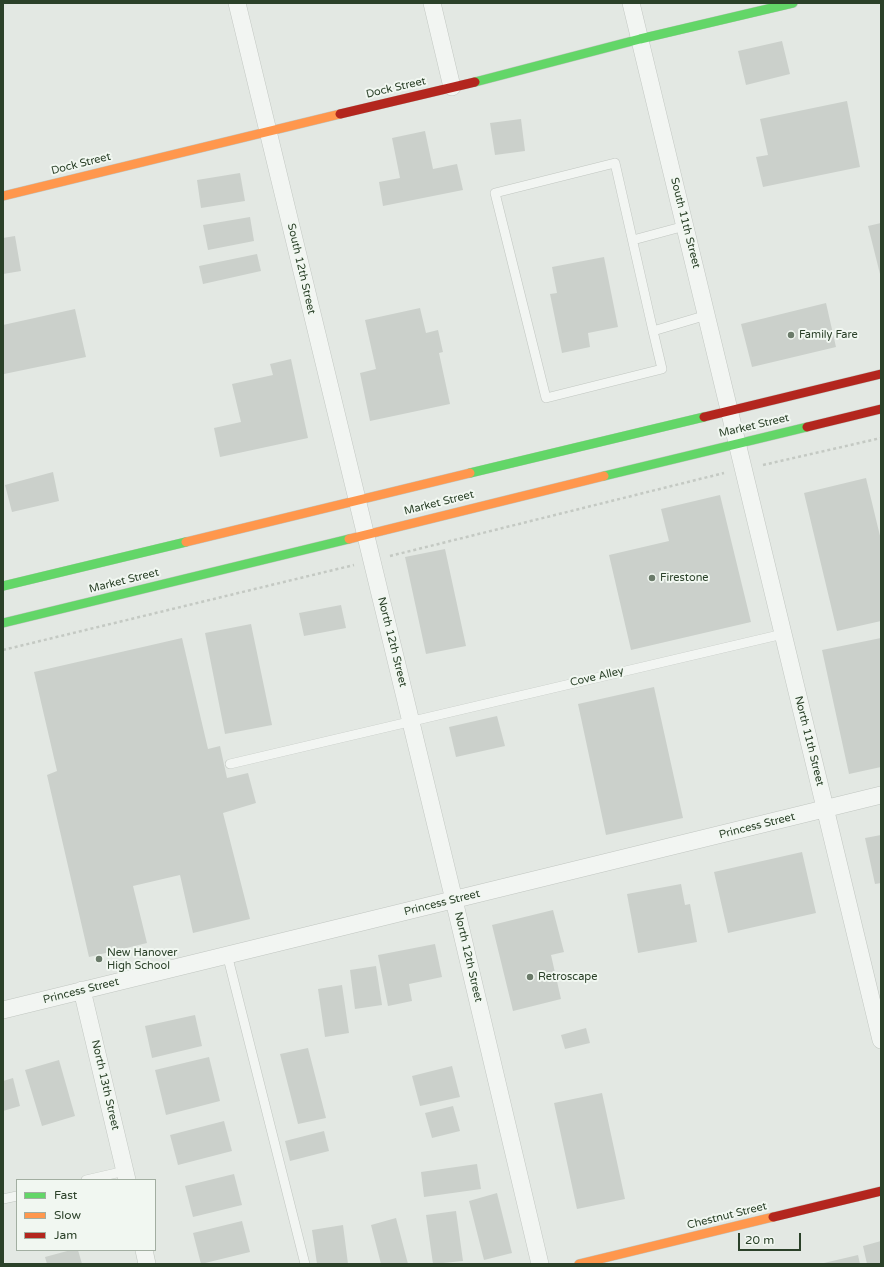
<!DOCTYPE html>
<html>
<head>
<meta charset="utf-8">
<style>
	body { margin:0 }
	#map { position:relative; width:884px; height:1267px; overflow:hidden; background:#e3e8e3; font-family:"Varela Round",sans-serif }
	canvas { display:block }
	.frame { position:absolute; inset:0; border:4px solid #2b4129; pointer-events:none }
	.legend { position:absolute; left:16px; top:1179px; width:140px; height:72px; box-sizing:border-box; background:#f1f7f1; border:1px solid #a2aea1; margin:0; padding:5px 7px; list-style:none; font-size:12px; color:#2b4129 }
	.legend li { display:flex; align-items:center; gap:8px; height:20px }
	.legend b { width:20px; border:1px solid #a2aea1 }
	.scale { position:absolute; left:738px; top:1233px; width:63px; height:18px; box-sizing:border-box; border:2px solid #2b4129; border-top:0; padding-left:5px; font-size:12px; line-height:14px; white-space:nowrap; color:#2b4129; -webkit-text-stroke:3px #f1f7f1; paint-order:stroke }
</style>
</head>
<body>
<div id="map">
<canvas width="884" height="1267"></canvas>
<div class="frame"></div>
<ul class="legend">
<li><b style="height:5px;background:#63d668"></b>Fast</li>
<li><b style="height:5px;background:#ff974d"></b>Slow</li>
<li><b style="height:5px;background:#b3261e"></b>Jam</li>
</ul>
<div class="scale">20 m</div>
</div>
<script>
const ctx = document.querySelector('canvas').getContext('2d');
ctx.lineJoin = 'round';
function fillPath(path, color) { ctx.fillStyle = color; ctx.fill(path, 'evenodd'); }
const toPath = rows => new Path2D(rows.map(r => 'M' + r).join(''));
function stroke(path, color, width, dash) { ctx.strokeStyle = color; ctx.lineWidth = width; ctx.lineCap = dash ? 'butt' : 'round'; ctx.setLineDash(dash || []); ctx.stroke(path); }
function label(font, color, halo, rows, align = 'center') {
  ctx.font = font + ' "Varela Round",sans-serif'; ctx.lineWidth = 4; ctx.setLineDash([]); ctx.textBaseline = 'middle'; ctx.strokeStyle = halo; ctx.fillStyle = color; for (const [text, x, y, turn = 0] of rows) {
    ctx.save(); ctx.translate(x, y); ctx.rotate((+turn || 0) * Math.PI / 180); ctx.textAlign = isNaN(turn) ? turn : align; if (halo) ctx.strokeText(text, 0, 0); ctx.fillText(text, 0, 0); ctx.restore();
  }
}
const building = toPath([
	[782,41,790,74,746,85,738,51],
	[847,101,860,167,763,187,756,157,768,155,760,119],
	[521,119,525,151,495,155,490,123],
	[425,131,433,169,457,164,463,190,383,206,379,182,400,178,392,138],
	[240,173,245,201,201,208,197,180],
	[250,217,254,241,208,250,203,225],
	[881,223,881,274,880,274,868,226],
	[15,236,21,271,3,274,3,238],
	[257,254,261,271,203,284,199,266],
	[604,257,618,327,588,333,590,347,562,353,550,294,557,293,552,267],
	[826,303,836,347,752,367,741,324],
	[420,308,426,333,438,330,443,352,439,353,450,404,370,421,360,373,376,369,365,320],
	[75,309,86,357,4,374,3,325],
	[291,359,308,438,220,457,214,428,241,422,232,384,273,375,270,364],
	[53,472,59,501,12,512,5,485],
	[866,478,881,540,881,621,837,631,804,493],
	[720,495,751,622,631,650,609,555,669,541,661,509],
	[445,549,466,646,426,654,405,557],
	[341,605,346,628,304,636,299,613],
	[251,624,272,725,225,734,205,633],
	[182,638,208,749,220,746,227,778,248,773,256,803,223,813,250,919,193,933,180,875,133,886,147,943,89,957,47,775,57,771,34,672],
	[881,638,881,767,849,774,822,650],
	[654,687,683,818,606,835,578,704],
	[497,716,505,746,456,757,449,727],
	[881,835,881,883,875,884,865,838],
	[802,852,816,913,728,933,714,872],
	[681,884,685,905,690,904,697,942,638,953,627,894],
	[553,910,564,952,551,955,561,999,513,1011,492,925],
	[435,944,442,977,409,984,412,1001,388,1006,378,955],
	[376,966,382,1005,355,1009,350,970],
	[342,985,349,1033,325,1037,318,989],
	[195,1015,202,1046,152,1058,145,1026],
	[586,1028,590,1043,565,1049,561,1035],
	[308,1048,326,1118,298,1124,280,1054],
	[209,1057,220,1101,166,1115,155,1070],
	[59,1060,75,1116,42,1126,25,1070],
	[452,1066,460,1097,420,1106,412,1076],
	[13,1078,20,1106,3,1111,3,1081],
	[602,1093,625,1199,577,1209,554,1103],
	[453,1106,460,1131,432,1138,425,1113],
	[224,1121,232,1151,178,1165,170,1135],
	[324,1131,329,1151,290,1161,285,1141],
	[477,1164,481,1189,424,1197,421,1172],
	[234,1174,242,1205,193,1217,185,1186],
	[497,1193,512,1253,484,1260,469,1201],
	[456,1211,463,1261,433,1264,426,1215],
	[396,1218,408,1264,381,1264,371,1225],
	[242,1221,250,1252,201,1264,193,1233],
	[343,1225,348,1264,317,1264,312,1230],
	[881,1241,881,1264,867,1264,863,1246],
	[71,1250,78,1250,82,1264,47,1264,45,1257],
	[858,1255,860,1264,824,1264,824,1263]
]);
const path = toPath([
	[763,465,881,438],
	[390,556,724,473],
	[3,650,354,565]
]);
const lane = toPath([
	[633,240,685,226],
	[653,331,615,163,495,193,546,398,662,369,653,331,707,315],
	[230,764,783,634],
	[227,954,305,1264],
	[86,1180,125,1171],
	[3,1199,17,1196]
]);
const street = toPath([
	[237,3,454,900,540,1264],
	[432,3,452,87],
	[631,3,881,1040],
	[82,990,127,1180],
	[3,1010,881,795],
	[144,1250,147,1264]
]);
const fast = toPath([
	[475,82,640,39,793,3],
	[470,473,704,417],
	[604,476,807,427],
	[3,586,186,542],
	[3,623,349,539]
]);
const slow = toPath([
	[3,196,340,114],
	[349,539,604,476],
	[186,542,470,473],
	[579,1264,773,1217]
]);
const jam = toPath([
	[340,114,475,82],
	[704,417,881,374],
	[807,427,881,409],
	[773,1217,881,1191]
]);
const markers = [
	[791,335,4,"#6b7b6a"],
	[652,578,4,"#6b7b6a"],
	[99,959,4,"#6b7b6a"],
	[530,977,4,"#6b7b6a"]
];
const streetNames = [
	["Dock Street",396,88,-13],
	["Dock Street",81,164,-14],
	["South 11th Street",685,223,76],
	["South 12th Street",301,269,77],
	["Market Street",754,426,-13],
	["Market Street",439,503,-14],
	["Market Street",124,581,-14],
	["North 12th Street",392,642,76],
	["Cove Alley",597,677,-13],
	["North 11th Street",809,741,76],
	["Princess Street",757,826,-14],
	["Princess Street",442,903,-14],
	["North 12th Street",468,957,77],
	["Princess Street",81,991,-14],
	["North 13th Street",105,1085,77],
	["Chestnut Street",727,1216,-14]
];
const poiNames = [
	["Family Fare",799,335],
	["Firestone",660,578],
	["New Hanover",107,953],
	["High School",107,966],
	["Retroscape",538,977]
];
fillPath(building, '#cbd0cb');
stroke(lane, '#c1c6c1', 10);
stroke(street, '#c1c6c1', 18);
stroke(fast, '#c1c6c1', 10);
stroke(slow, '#c1c6c1', 10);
stroke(jam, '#c1c6c1', 10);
stroke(path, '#c4c9c3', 2.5, [3, 3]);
stroke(lane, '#f2f5f2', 9);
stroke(street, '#f2f5f2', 17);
stroke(fast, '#63d668', 9);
stroke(slow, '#ff974d', 9);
stroke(jam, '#b3261e', 9);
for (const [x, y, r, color] of markers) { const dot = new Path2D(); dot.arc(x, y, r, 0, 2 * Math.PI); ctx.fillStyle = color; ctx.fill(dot); stroke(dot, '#f1f7f1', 1.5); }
label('11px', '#2b4129', '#f1f7f1', streetNames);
label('11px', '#2b4129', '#f1f7f1', poiNames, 'left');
</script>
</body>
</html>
